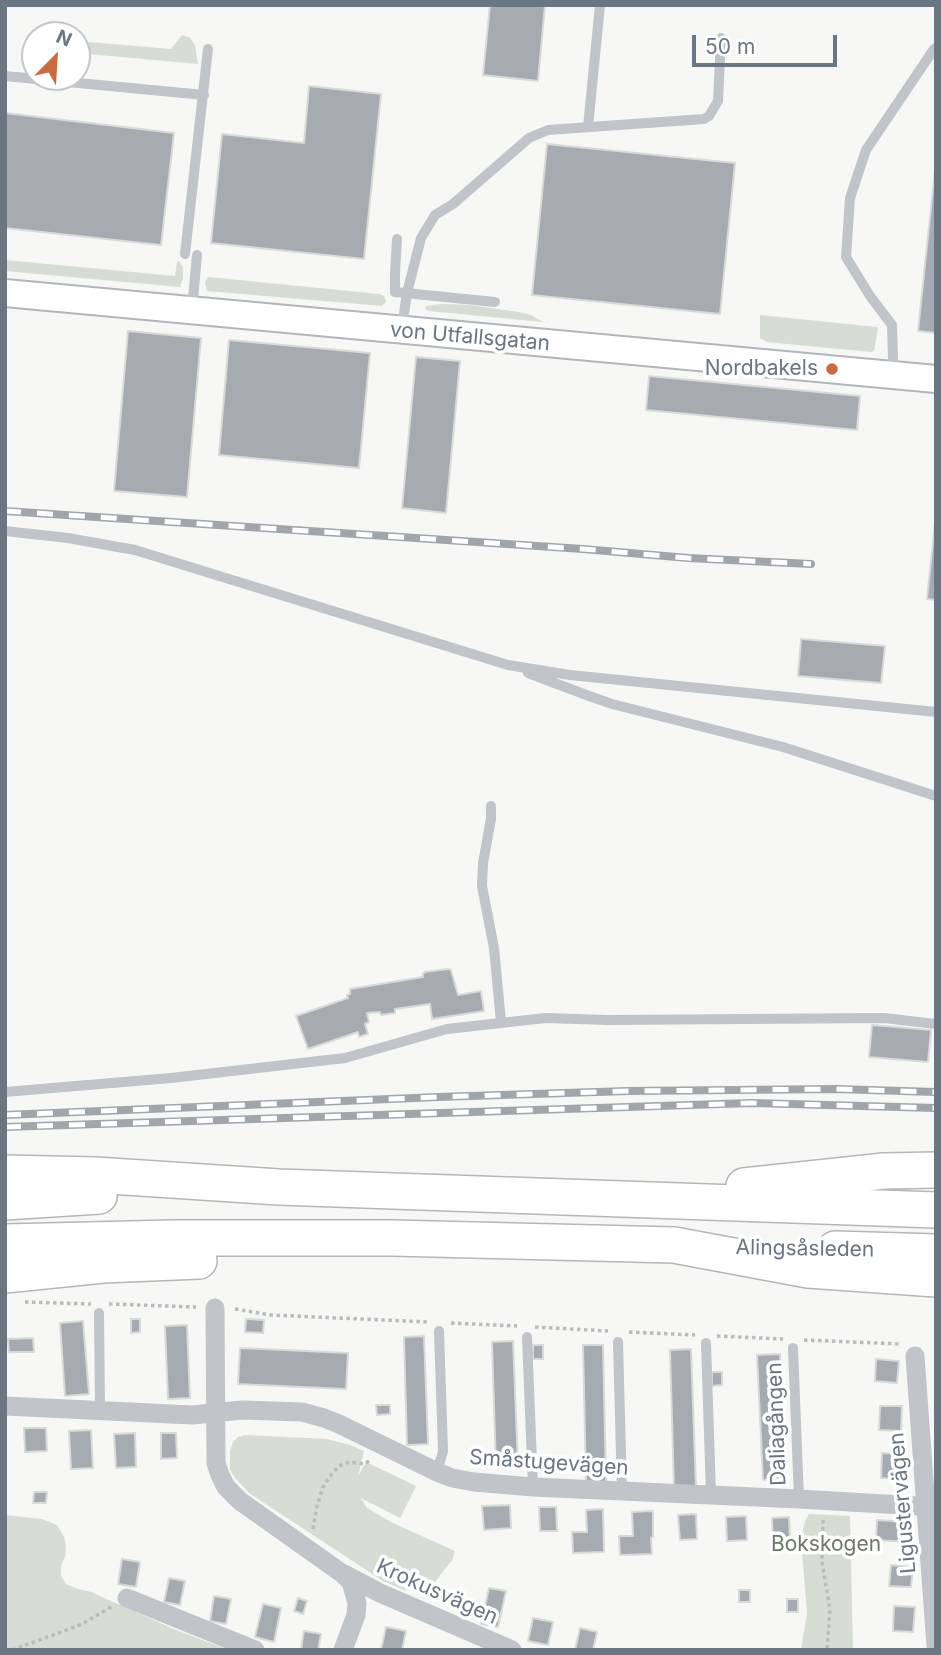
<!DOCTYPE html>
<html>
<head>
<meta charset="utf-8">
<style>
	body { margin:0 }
	#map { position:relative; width:941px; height:1655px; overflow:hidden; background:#f7f7f5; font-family:Inter,sans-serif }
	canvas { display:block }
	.frame { position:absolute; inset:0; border:7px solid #6a7682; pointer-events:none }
	.north { position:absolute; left:21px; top:21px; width:70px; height:70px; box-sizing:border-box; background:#fff; border:2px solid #c3c8cd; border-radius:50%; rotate:24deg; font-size:19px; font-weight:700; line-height:28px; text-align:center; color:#6a7682 }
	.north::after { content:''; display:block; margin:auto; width:24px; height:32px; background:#cc6b40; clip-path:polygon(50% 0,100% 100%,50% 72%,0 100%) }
	.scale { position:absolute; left:692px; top:35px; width:145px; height:32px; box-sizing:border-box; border:4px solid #6a7682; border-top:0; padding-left:9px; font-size:21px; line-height:24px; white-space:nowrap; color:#6a7682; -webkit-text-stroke:5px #fff; paint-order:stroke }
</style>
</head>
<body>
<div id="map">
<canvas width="941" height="1655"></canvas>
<div class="frame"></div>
<div class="north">N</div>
<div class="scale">50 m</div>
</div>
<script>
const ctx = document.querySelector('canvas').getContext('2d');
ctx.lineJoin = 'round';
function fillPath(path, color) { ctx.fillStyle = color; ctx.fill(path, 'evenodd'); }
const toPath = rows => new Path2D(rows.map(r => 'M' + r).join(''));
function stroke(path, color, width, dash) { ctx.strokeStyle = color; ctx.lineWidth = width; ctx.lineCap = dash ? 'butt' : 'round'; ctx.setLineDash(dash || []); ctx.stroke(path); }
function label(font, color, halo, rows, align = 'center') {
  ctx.font = font + ' Inter,sans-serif'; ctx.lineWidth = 7; ctx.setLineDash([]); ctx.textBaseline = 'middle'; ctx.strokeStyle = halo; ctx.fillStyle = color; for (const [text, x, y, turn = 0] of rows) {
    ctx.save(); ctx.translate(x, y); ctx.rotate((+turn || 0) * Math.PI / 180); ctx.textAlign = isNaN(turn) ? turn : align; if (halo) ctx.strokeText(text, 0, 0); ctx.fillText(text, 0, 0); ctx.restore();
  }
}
const green = toPath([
	[182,35,190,38,195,45,198,64,77,53,77,41,171,49],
	[5,260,175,276,177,262,179,261,183,267,183,278,180,287,5,271],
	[208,277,379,294,384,296,386,302,382,306,207,291,205,282],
	[442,304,470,305,519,312,531,315,543,322,429,311,425,309,426,306],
	[760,315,877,327,878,328,874,351,871,352,767,342,760,338],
	[245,1435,327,1439,350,1445,364,1451,358,1476,366,1462,416,1486,400,1518,361,1498,367,1508,391,1522,455,1551,452,1560,435,1582,421,1589,404,1590,383,1581,249,1493,236,1479,230,1470,230,1451,233,1442,238,1437],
	[809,1514,850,1516,853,1650,801,1650,807,1614,801,1538,805,1521],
	[5,1515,42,1519,57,1525,64,1537,66,1546,65,1557,61,1566,61,1576,66,1584,75,1588,91,1592,176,1630,229,1650,5,1650]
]);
const building = toPath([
	[490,5,545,5,538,81,483,75,490,5],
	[309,86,381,94,364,259,211,243,222,134,304,143,309,86],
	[5,113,174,133,161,245,5,228,5,113],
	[547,144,735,163,720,314,532,295,547,144],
	[936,160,936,333,918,331,936,160],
	[128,331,201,338,187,497,114,491,128,331],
	[229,340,370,353,359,468,219,455,229,340],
	[416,357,460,361,446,513,402,508,416,357],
	[649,376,860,396,857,430,646,410,649,376],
	[936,513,936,600,927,599,936,513],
	[801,639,885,646,881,683,798,676,801,639],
	[448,969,451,970,458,995,481,991,484,1011,432,1019,430,1004,395,1009,395,1013,381,1015,380,1012,367,1013,369,1022,365,1024,368,1034,359,1037,358,1032,308,1049,296,1016,348,998,347,995,350,994,350,989,423,977,423,974,425,972,448,969],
	[872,1025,931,1030,928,1062,869,1057,872,1025],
	[131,1319,140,1319,140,1332,131,1333,131,1319],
	[246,1319,264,1320,263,1333,245,1332,246,1319],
	[83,1321,89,1394,65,1396,60,1323,83,1321],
	[187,1325,190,1398,168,1399,165,1326,187,1325],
	[424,1336,428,1444,407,1445,404,1337,424,1336],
	[33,1338,34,1352,9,1352,8,1339,33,1338],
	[513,1341,518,1466,496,1467,492,1342,513,1341],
	[533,1345,543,1345,543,1359,533,1359,533,1345],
	[583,1345,603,1345,606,1482,586,1483,583,1345],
	[240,1348,348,1353,346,1389,238,1384,240,1348],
	[691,1349,696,1488,674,1489,670,1350,691,1349],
	[780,1354,785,1479,763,1480,757,1355,780,1354],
	[876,1359,899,1361,897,1383,875,1381,876,1359],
	[712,1372,722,1372,722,1385,712,1386,712,1372],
	[376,1405,390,1405,390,1414,377,1415,376,1405],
	[880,1406,902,1406,901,1431,879,1430,880,1406],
	[24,1428,46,1428,47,1451,25,1452,24,1428],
	[91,1430,93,1468,71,1469,69,1431,91,1430],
	[135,1433,136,1467,116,1468,114,1434,135,1433],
	[161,1433,176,1433,177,1458,161,1459,161,1433],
	[882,1453,906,1454,905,1479,881,1478,882,1453],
	[34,1492,47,1492,46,1503,33,1503,34,1492],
	[510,1505,511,1528,484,1530,482,1506,510,1505],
	[539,1507,556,1507,557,1531,540,1531,539,1507],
	[603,1509,604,1552,573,1553,572,1532,587,1532,586,1510,603,1509],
	[653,1511,653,1537,651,1538,652,1554,620,1555,619,1536,633,1536,632,1512,653,1511],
	[696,1514,697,1539,680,1540,678,1515,696,1514],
	[746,1516,747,1540,727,1541,726,1517,746,1516],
	[789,1517,790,1542,773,1543,772,1518,789,1517],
	[877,1520,910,1522,909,1542,876,1540,877,1520],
	[122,1559,140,1562,136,1587,118,1584,122,1559],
	[891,1565,913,1567,911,1587,889,1586,891,1565],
	[169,1578,185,1581,180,1605,164,1602,169,1578],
	[489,1588,506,1591,498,1627,481,1624,489,1588],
	[739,1590,750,1590,750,1602,739,1602,739,1590],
	[214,1596,231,1599,226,1624,210,1621,214,1596],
	[298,1598,307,1601,303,1614,294,1611,298,1598],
	[787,1599,798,1599,798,1612,787,1612,787,1599],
	[263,1604,281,1608,274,1642,255,1637,263,1604],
	[894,1606,915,1607,913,1632,893,1631,894,1606],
	[533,1618,553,1622,548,1645,528,1641,533,1618],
	[386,1627,406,1631,402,1650,381,1650,386,1627],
	[580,1628,597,1632,593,1650,575,1650,580,1628],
	[304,1631,321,1634,318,1650,301,1650,304,1631]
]);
const path = toPath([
	[25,1302,91,1304],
	[109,1304,196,1307],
	[235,1309,271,1315,429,1322],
	[451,1323,517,1326],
	[535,1327,608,1331],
	[629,1332,695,1335],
	[717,1336,783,1339],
	[804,1340,901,1344],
	[823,1520,822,1562,830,1609,827,1650],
	[313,1529,317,1506,323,1487,331,1475,339,1466,349,1462,364,1464,371,1460],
	[12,1650,80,1625,113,1606]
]);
const lane = toPath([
	[5,76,204,95],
	[588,127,600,5],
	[397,239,395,273,395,292,495,302],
	[185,254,208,49],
	[192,310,197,255],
	[402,327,407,293,421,238,435,215,453,204,529,138,548,130,704,119,709,116,718,101,721,38],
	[891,372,893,359,892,325,870,296,846,257,850,198,866,150,934,49,936,48],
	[5,531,68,538,135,550,508,665,570,675,936,712],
	[528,673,589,696,612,704,783,747,936,796],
	[491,806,491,819,483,863,482,886,494,948,501,1022],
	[5,1092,171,1078,345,1058,447,1029,545,1018,608,1020,884,1018,936,1024],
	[99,1313,100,1411],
	[527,1337,533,1487],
	[618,1342,622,1492],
	[706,1343,711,1495],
	[793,1348,799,1499],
	[437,1472,443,1451,439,1331]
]);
const street = toPath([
	[215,1308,216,1463,220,1475,226,1487,240,1501,343,1574,351,1582,357,1603,356,1615,343,1650],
	[915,1356,936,1646],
	[5,1406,192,1415,242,1410,302,1412,324,1418,339,1424,437,1472,452,1478,474,1482,533,1487,799,1499,936,1507],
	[344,1574,380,1593,512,1650],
	[127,1598,255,1650]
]);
const secondary = toPath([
	[5,293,936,379]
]);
const highway = toPath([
	[5,1173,95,1175,279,1187,936,1210],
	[744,1186,884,1171,936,1170],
	[5,1202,99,1196],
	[5,1242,172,1238,393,1238,674,1245,808,1270,936,1279],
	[835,1249,936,1252],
	[5,1275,103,1265,199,1261]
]);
const rail = toPath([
	[5,511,583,549,688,558,811,564],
	[5,1115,438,1097,628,1091,836,1089,936,1092],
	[5,1127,752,1103,936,1108]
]);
const markers = [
	[832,369,7,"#cc6b40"]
];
const streetNames = [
	["von Utfallsgatan",470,337,5],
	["Alingsåsleden",805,1249,1],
	["Daliagången",777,1424,-92],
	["Småstugevägen",549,1463,4],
	["Ligustervägen",903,1503,-95],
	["Krokusvägen",437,1592,24]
];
const poiNames = [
	["Nordbakels",818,369]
];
const parkNames = [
	["Bokskogen",826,1545]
];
fillPath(green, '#d7dcd5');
fillPath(building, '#a5abb1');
stroke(building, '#d9d9d7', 2);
stroke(secondary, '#b2b6ba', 30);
stroke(highway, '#b4b7ba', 38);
stroke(path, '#b9bcbe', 3.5, [3.5, 3.5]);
stroke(lane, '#c1c4c8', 10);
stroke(street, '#c1c4c8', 19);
stroke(secondary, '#fff', 26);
stroke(highway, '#fff', 35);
stroke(rail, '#a1a6ab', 8);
stroke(rail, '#fff', 5, [16]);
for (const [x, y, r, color] of markers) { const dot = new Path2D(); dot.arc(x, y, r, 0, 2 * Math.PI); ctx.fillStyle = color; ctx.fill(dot); stroke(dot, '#fff', 2.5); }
label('21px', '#6a7682', '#fff', streetNames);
label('21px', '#6a7682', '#fff', poiNames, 'right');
label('21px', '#6b7a68', '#fff', parkNames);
</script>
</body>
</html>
